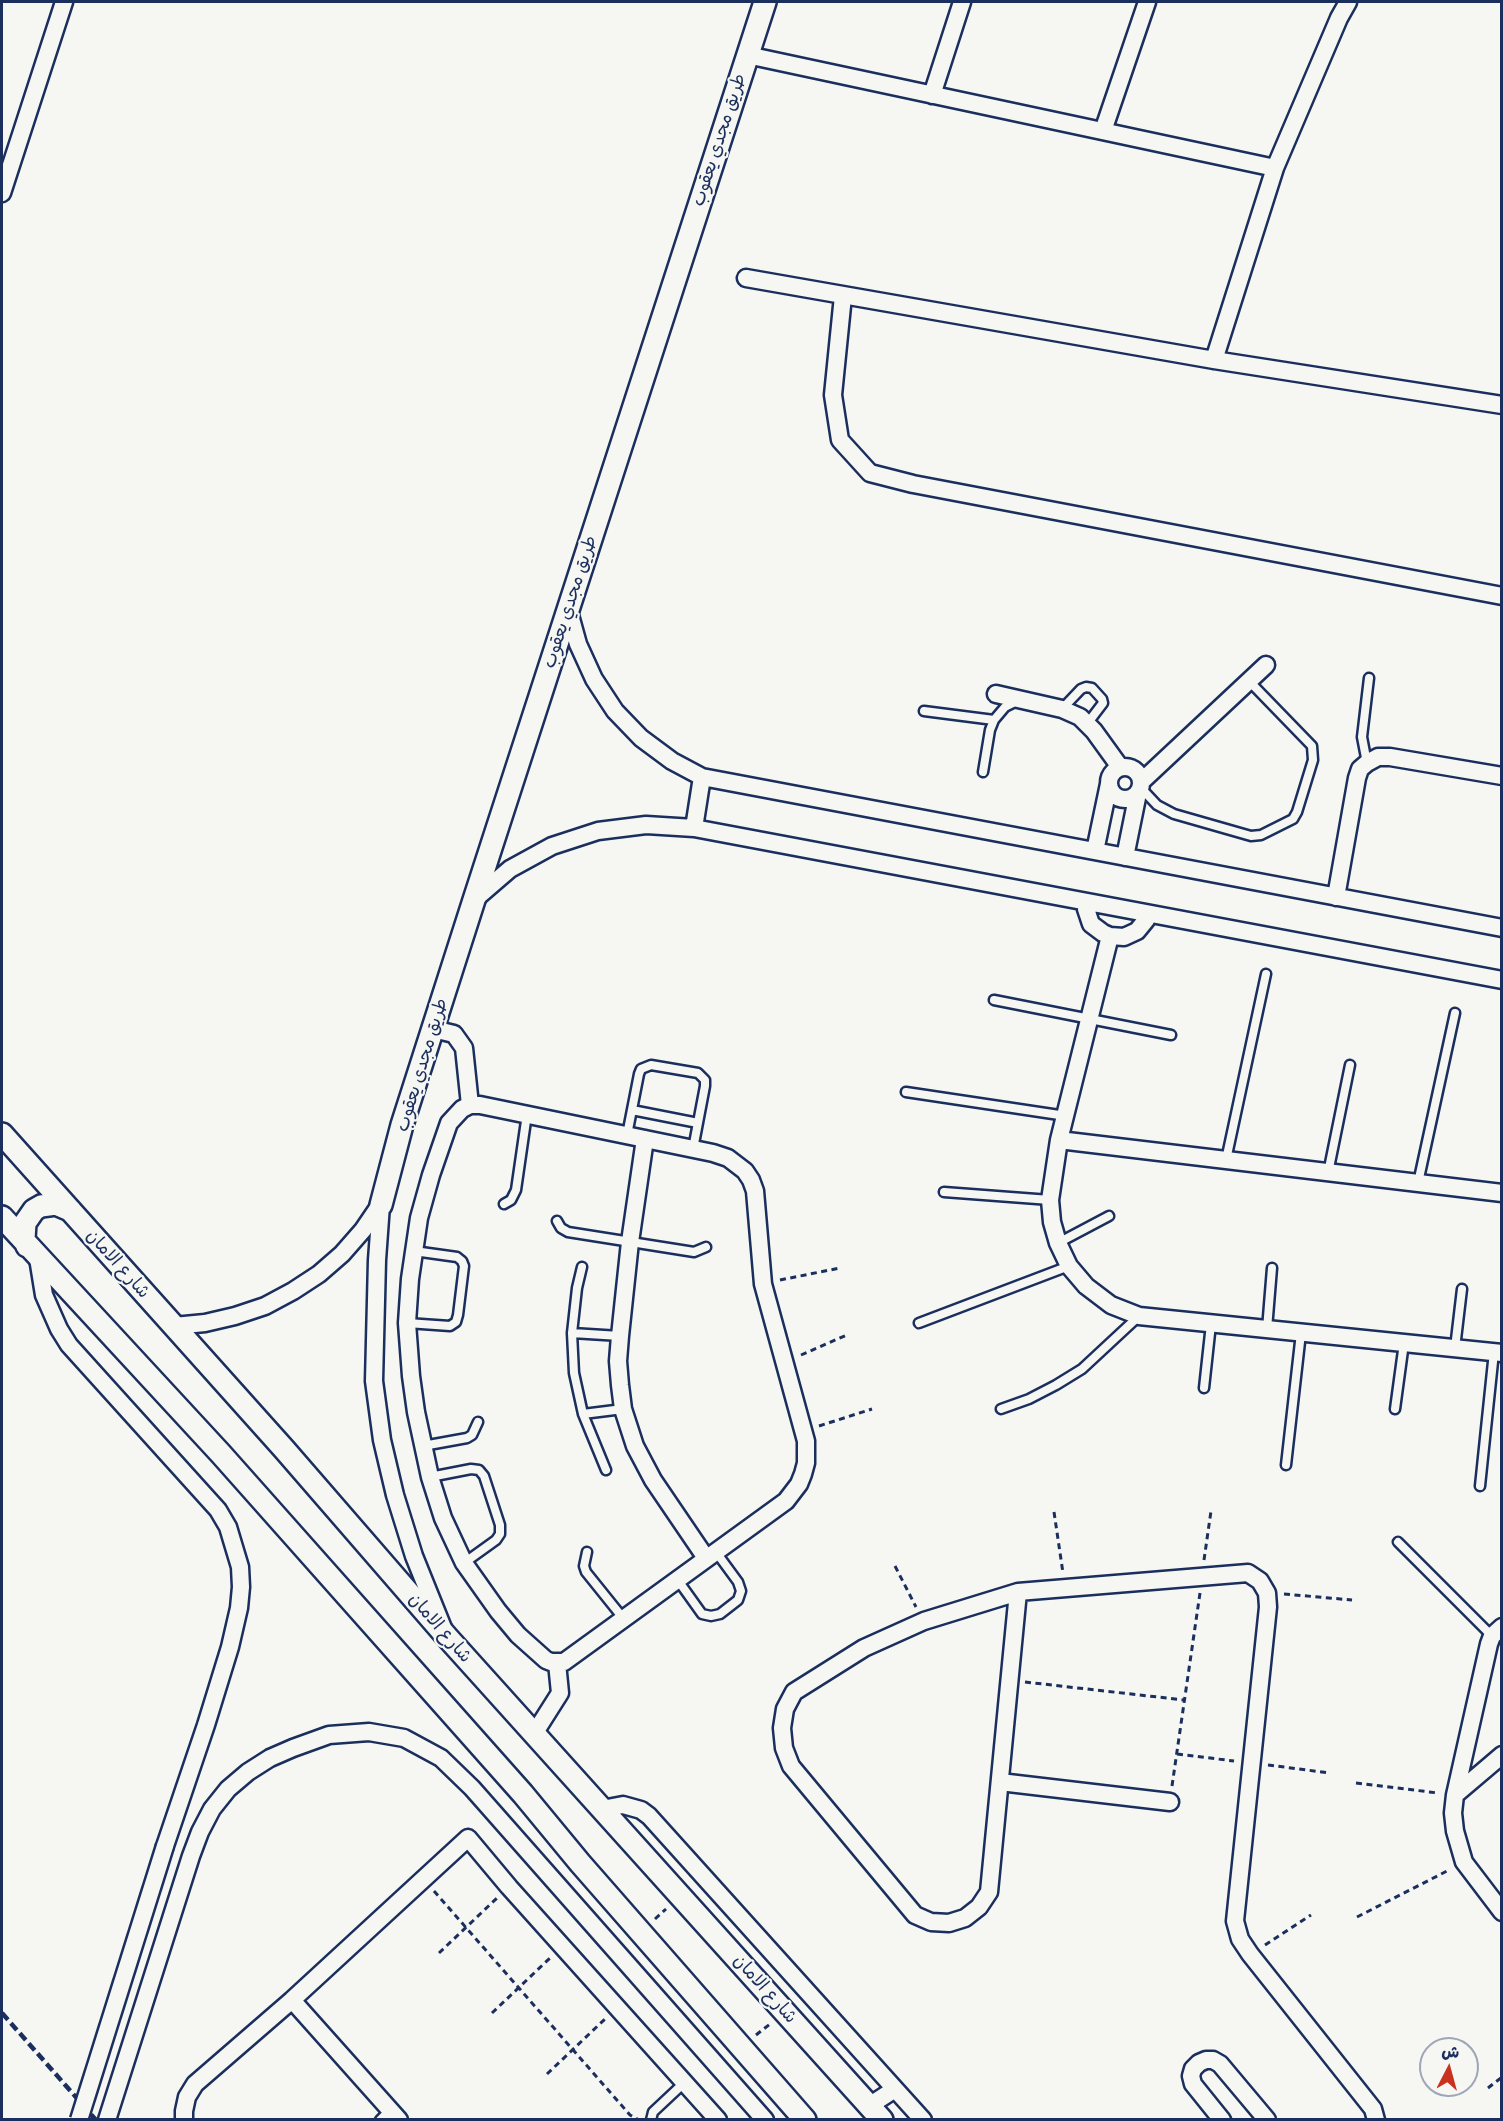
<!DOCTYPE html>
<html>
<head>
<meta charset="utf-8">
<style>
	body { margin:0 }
	#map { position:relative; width:1503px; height:2121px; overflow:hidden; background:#f6f6f2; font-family:Delius,"Playpen Sans Arabic",sans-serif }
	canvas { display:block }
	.frame { position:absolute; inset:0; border:3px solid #1b2f5e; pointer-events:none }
	.north { position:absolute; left:1419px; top:2037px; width:60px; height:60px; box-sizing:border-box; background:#f6f6f2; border:2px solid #9ea6b7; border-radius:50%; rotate:6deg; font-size:16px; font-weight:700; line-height:24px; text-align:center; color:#1b2f5e }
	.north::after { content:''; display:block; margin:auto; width:21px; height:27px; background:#c8321e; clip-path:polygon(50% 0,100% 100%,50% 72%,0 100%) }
</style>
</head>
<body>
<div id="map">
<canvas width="1503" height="2121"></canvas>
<div class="frame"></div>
<div class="north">ش</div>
</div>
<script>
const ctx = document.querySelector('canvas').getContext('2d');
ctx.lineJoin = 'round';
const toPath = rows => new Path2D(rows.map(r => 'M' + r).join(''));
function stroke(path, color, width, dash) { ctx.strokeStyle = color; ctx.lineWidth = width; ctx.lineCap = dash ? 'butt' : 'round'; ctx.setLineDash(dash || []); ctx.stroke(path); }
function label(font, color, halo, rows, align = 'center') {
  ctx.font = font + ' Delius,"Playpen Sans Arabic",sans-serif'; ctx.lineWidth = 4.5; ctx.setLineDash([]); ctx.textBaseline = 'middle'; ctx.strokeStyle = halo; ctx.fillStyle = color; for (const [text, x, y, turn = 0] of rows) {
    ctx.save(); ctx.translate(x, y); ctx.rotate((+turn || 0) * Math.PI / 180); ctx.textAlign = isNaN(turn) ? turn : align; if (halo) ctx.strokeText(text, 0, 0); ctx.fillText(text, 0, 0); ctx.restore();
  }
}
const path = toPath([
	[780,1280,840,1268],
	[801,1355,849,1334],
	[819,1426,872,1409],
	[1054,1512,1063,1573],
	[1204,1560,1211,1511],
	[895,1566,916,1607],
	[1284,1594,1352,1600],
	[1025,1682,1184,1700],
	[1177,1754,1234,1761],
	[1268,1765,1330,1773],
	[1356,1783,1438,1793],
	[1172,1786,1200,1593],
	[434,1891,630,2115,639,2120],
	[1357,1917,1449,1870],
	[655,1919,666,1909],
	[1265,1945,1311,1915],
	[439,1953,497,1898],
	[492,2013,550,1958],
	[756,2035,770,2024],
	[547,2074,605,2019],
	[1488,2088,1502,2077]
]);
const service = toPath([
	[1062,709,1081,689,1086,687,1092,688,1102,699,1103,703,1087,724],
	[924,711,994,720],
	[1367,763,1362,737,1369,678],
	[983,772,990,730,994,720,1005,707,1017,701],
	[1141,788,1157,805,1174,814,1251,836,1261,835,1293,819,1297,812,1313,760,1312,746,1249,681],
	[994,1000,1171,1035],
	[906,1092,1066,1116],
	[632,1110,698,1123],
	[627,1135,639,1074,641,1069,651,1065,698,1073,705,1080,705,1086,693,1149],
	[1226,1160,1266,974],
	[1328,1173,1350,1065],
	[1418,1183,1455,1013],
	[944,1192,1050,1200],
	[504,1204,511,1200,516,1190,527,1114],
	[557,1221,561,1228,568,1232,694,1252,706,1247],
	[1058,1243,1109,1216],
	[582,1267,577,1288,572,1333,574,1373,583,1414,606,1470],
	[407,1323,450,1326,456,1322,458,1315,464,1266,462,1261,457,1257,414,1251],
	[919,1323,1069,1266],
	[1267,1329,1272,1268],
	[572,1333,620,1336],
	[1455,1348,1462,1289],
	[1204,1388,1211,1324],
	[1001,1409,1029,1399,1056,1385,1082,1369,1139,1316],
	[1395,1409,1404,1343],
	[583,1414,623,1409],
	[423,1446,467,1438,472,1435,478,1422],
	[1286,1465,1301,1333],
	[430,1477,471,1469,479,1470,484,1476,500,1525,500,1534,496,1540,464,1563],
	[1480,1486,1494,1352],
	[1398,1542,1492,1636],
	[587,1552,584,1566,586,1572,623,1618],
	[677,1579,702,1614,711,1616,720,1614,738,1600,741,1591,738,1582,716,1552],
	[380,2120,390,2110],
	[651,2120,653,2112,685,2082]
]);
const minor = toPath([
	[747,55,1275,168],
	[932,95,962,2],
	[1103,131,1147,2],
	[2,193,64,2],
	[746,278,1214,360,1502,405],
	[843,296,833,395,840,440,870,473,913,484,1502,596],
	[1214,360,1275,168,1339,18,1348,2],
	[568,608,578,644,594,679,615,711,641,738,672,761,702,777,1502,928],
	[996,694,1062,709,1080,717,1094,731,1120,767],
	'1109 783a16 16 0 1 1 32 0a16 16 0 1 1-32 0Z',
	[1141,782,1266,665],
	[694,828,702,777],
	[1095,851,1109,784],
	[1125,857,1138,793],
	[1336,897,1357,778,1360,769,1367,763,1378,757,1390,757,1502,776],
	[474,900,510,869,552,846,598,831,646,825,694,828,1502,980],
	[1086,902,1086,909,1091,924,1103,933,1110,936,1124,937,1137,931,1146,920,1149,914],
	[1110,936,1059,1140,1050,1200,1052,1222,1058,1243,1069,1266,1086,1286,1111,1305,1139,1316,1502,1353],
	[433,1029,454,1034,464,1048,470,1105],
	[470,1105,480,1105,713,1153,728,1158,745,1171,751,1180,755,1191,763,1284,806,1441,806,1463,803,1474,799,1484,786,1501,564,1662,551,1662,546,1660,518,1635,498,1611,464,1563,443,1518,430,1477,416,1412,411,1376,407,1323,410,1279,419,1218,431,1175,449,1123,462,1109,470,1105],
	[645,1139,630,1242,620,1336,618,1361,620,1385,623,1409,635,1446,653,1480,706,1558],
	[1059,1140,1502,1193],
	[381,1205,377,1260,374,1381,382,1440,395,1495,414,1556,443,1628],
	[38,1258,44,1295,59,1329,69,1345,218,1510,228,1527,240,1567,241,1587,239,1608,230,1647,206,1725,165,1846],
	[174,1326,205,1323,235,1316,265,1306,293,1291,319,1274,342,1254,363,1230,380,1205],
	[1018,1592,989,1892,979,1907,965,1918,949,1923,931,1922,915,1915,791,1766,784,1748,782,1728,785,1709,794,1692,864,1648,924,1621,1018,1592,1248,1573,1260,1581,1267,1593,1268,1607,1235,1921,1240,1939,1250,1954,1373,2109,1376,2120],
	[1502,1627,1492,1636,1489,1644,1455,1795,1453,1813,1455,1831,1464,1862,1502,1912],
	[534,1734,560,1693,557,1663],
	[1000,1782,1170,1802],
	[1455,1795,1502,1755],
	[602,1809,623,1805,641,1810,649,1816,923,2120],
	[292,2000,399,2120],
	[869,2106,895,2089],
	[107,2120,191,1856,200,1832,212,1809,228,1789,248,1772,270,1758,293,1748,329,1735,369,1732,404,1738,441,1758,472,1788,765,2120],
	[184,2120,184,2111,187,2097,195,2084,292,2000,468,1838,509,1887,718,2120],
	[1222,2120,1193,2084,1191,2076,1193,2069,1199,2063,1206,2060,1213,2060,1220,2064,1267,2120]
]);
const tertiary = toPath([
	[2,1134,284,1449,447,1637,882,2120],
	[381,1205,402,1125,474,900,765,2],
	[2,1217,221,1454,523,1794,580,1863,805,2120],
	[27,1246,24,1239,25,1223,34,1210,41,1206,56,1204,70,1210]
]);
const rail = toPath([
	[2,2013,96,2120]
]);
const minorBridge = toPath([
	[79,2120,165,1846]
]);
const streetNames = [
	["طريق مجدي يعقوب",719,140,-72],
	["طريق مجدي يعقوب",570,602,-72],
	["طريق مجدي يعقوب",422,1065,-73],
	["شارع الامان",118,1264,48],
	["شارع الامان",440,1628,49],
	["شارع الامان",765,1989,48]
];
stroke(service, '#1b2f5e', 13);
stroke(minor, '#1b2f5e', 21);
stroke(tertiary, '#1b2f5e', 26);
stroke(path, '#1b2f5e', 3, [6, 4.5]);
stroke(service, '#f6f6f2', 8);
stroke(minor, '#f6f6f2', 16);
stroke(tertiary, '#f6f6f2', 21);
stroke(rail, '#1b2f5e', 4.5, [9, 4.5]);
stroke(minorBridge, '#1b2f5e', 21, []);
stroke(minorBridge, '#f6f6f2', 16);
label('18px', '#1b2f5e', '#f6f6f2', streetNames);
</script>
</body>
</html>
